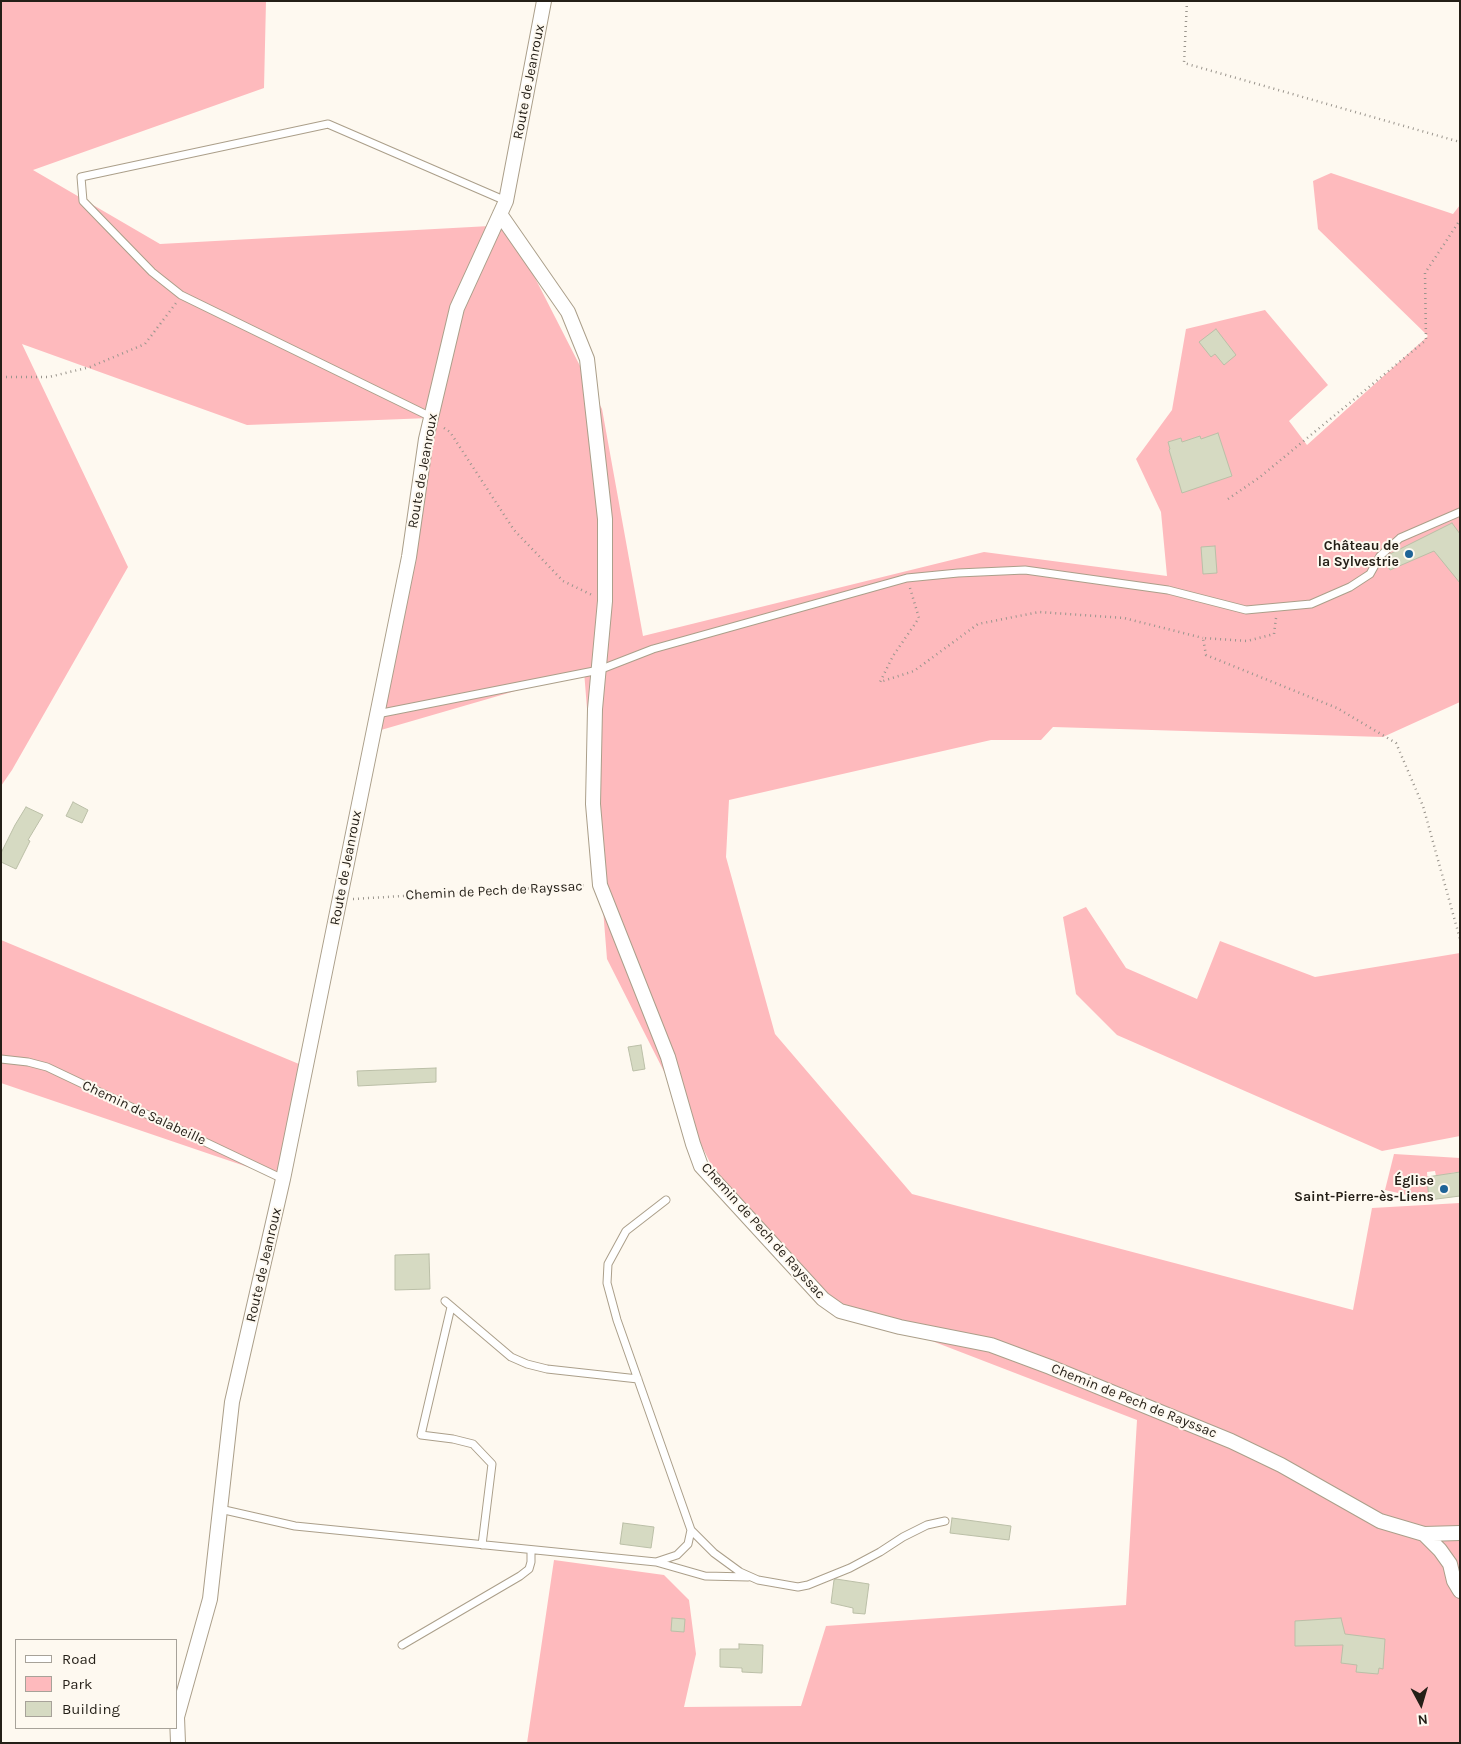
<!DOCTYPE html>
<html>
<head>
<meta charset="utf-8">
<style>
	body { margin:0 }
	#map { position:relative; width:1461px; height:1744px; overflow:hidden; background:#fef9f0; font-family:Karla,sans-serif }
	canvas { display:block }
	.frame { position:absolute; inset:0; border:2px solid #241f17; pointer-events:none }
	.legend { position:absolute; left:15px; top:1639px; width:162px; height:90px; box-sizing:border-box; background:#fef9f0; border:1px solid #a7a299; margin:0; padding:6px 9px; list-style:none; font-size:15px; color:#241f17 }
	.legend li { display:flex; align-items:center; gap:10px; height:25px }
	.legend b { width:25px; border:1px solid #a7a299 }
	.north { position:absolute; left:1396px; top:1679px; width:50px; height:50px; -webkit-text-stroke:4px #fef9f0; paint-order:stroke; rotate:174deg; font-size:14px; font-weight:700; line-height:20px; text-align:center; color:#241f17 }
	.north::after { content:''; display:block; margin:auto; width:18px; height:22px; background:#241f17; clip-path:polygon(50% 0,100% 100%,50% 72%,0 100%) }
</style>
</head>
<body>
<div id="map">
<canvas width="1461" height="1744"></canvas>
<div class="frame"></div>
<ul class="legend">
<li><b style="height:6px;background:#fff"></b>Road</li>
<li><b style="height:14px;background:#febabd"></b>Park</li>
<li><b style="height:14px;background:#d6dac2"></b>Building</li>
</ul>
<div class="north">N</div>
</div>
<script>
const ctx = document.querySelector('canvas').getContext('2d');
ctx.lineJoin = 'round';
function fillPath(path, color) { ctx.fillStyle = color; ctx.fill(path, 'evenodd'); }
const toPath = rows => new Path2D(rows.map(r => 'M' + r).join(''));
function stroke(path, color, width, dash) { ctx.strokeStyle = color; ctx.lineWidth = width; ctx.lineCap = dash ? 'butt' : 'round'; ctx.setLineDash(dash || []); ctx.stroke(path); }
function label(font, color, halo, rows, align = 'center') {
  ctx.font = font + ' Karla,sans-serif'; ctx.lineWidth = 4; ctx.setLineDash([]); ctx.textBaseline = 'middle'; ctx.strokeStyle = halo; ctx.fillStyle = color; for (const [text, x, y, turn = 0] of rows) {
    ctx.save(); ctx.translate(x, y); ctx.rotate((+turn || 0) * Math.PI / 180); ctx.textAlign = isNaN(turn) ? turn : align; if (halo) ctx.strokeText(text, 0, 0); ctx.fillText(text, 0, 0); ctx.restore();
  }
}
const green = toPath([
	[1,1,266,1,264,88,33,170,160,244,508,225,602,409,643,636,984,552,1167,576,1161,512,1136,459,1172,410,1186,329,1265,310,1328,385,1289,421,1307,445,1428,336,1318,229,1313,181,1331,173,1453,214,1460,205,1460,702,1383,737,1053,727,1041,740,991,740,729,800,726,857,775,1034,912,1194,1353,1310,1372,1208,1460,1203,1460,1743,527,1743,554,1560,664,1575,689,1600,696,1654,684,1707,801,1706,826,1626,1126,1605,1137,1420,823,1299,726,1194,607,959,584,671,381,730,430,418,247,425,22,344,128,567,12,770,1,786],
	[1086,907,1126,968,1197,999,1220,941,1315,977,1460,953,1460,1136,1382,1151,1117,1035,1076,994,1063,917],
	[1,940,311,1069,283,1179,1,1083],
	[1394,1154,1460,1158,1460,1172,1450,1173,1451,1179,1437,1181,1435,1171,1427,1172,1429,1200,1385,1190]
]);
const building = toPath([
	[1216,329,1236,355,1224,365,1215,354,1211,357,1199,342,1216,329],
	[1218,433,1232,476,1182,493,1169,450,1170,449,1168,442,1181,438,1182,442,1200,436,1201,439,1218,433],
	[1452,523,1460,534,1460,583,1434,551,1390,570,1384,559,1390,554,1452,523],
	[1215,546,1217,573,1203,574,1201,547,1215,546],
	[73,802,88,810,82,823,66,816,73,802],
	[26,807,43,815,28,840,30,841,16,869,1,862,1,853,15,825,26,807],
	[641,1045,645,1069,633,1071,628,1047,641,1045],
	[436,1068,436,1082,358,1086,357,1071,436,1068],
	[1460,1172,1460,1196,1429,1200,1427,1177,1460,1172],
	[429,1254,430,1289,395,1290,395,1255,429,1254],
	[952,1518,1011,1526,1009,1540,950,1533,952,1518],
	[623,1523,654,1527,651,1548,620,1544,623,1523],
	[836,1579,869,1584,865,1614,853,1613,853,1608,831,1603,834,1580,836,1579],
	[672,1618,685,1619,684,1632,671,1631,672,1618],
	[1341,1618,1345,1634,1385,1639,1383,1669,1379,1668,1378,1674,1356,1672,1357,1665,1341,1663,1343,1645,1295,1646,1295,1621,1341,1618],
	[739,1644,763,1645,762,1673,742,1672,742,1668,720,1667,720,1649,739,1649,739,1644]
]);
const path = toPath([
	[1187,1,1184,63,1460,142],
	[1,377,49,377,90,367,145,344,176,303],
	[444,428,450,432,514,530,563,581,592,595],
	[1228,499,1260,477,1426,340,1425,273,1460,220],
	[910,588,919,618,893,656,880,682,914,671,978,624,1039,612,1124,618,1203,638],
	[1276,618,1274,634,1247,641,1203,638,1206,655,1337,708,1396,743,1423,806,1460,939],
	[353,899,587,885]
]);
const service = toPath([
	[431,417,181,295,152,272,83,201,81,177,328,124,506,201],
	[377,714,599,670,653,649,907,578,958,573,1025,570,1168,590,1246,610,1311,604,1350,587,1370,574,1380,556,1400,538,1460,512],
	[1,1059,28,1062,47,1067,283,1179],
	[445,1301,511,1357,527,1364,547,1369,638,1379],
	[451,1307,421,1435,453,1439,473,1444,492,1464,482,1545],
	[220,1509,295,1526,656,1562,677,1555,688,1544,691,1530,617,1320,607,1283,608,1264,626,1231,666,1200],
	[691,1530,714,1553,740,1572,758,1580,798,1587,808,1585,850,1568,880,1552,903,1537,927,1525,945,1521],
	[656,1562,705,1576,748,1577],
	[402,1645,520,1576,529,1569,531,1562,531,1550]
]);
const minor = toPath([
	[500,214,568,312,587,359,605,519,605,601,595,709,593,804,600,885,668,1057,693,1144,701,1166,823,1299,840,1311,900,1327,991,1345,1050,1367,1231,1441,1281,1465,1380,1521,1424,1534,1460,1533],
	[1424,1534,1440,1550,1450,1564,1454,1581,1460,1591],
	[178,1743,177,1717,210,1599,232,1402,283,1179,409,557,426,439,457,308,506,201,544,1]
]);
const markers = [
	[1409,554,5,"#1d6397"],
	[1444,1189,5,"#1d6397"]
];
const streetNames = [
	["Route de Jeanroux",529,82,-79],
	["Route de Jeanroux",423,471,-80],
	["Route de Jeanroux",346,868,-79],
	["Chemin de Pech de Rayssac",494,891,-3],
	["Chemin de Salabeille",144,1113,25],
	["Chemin de Pech de Rayssac",763,1231,48],
	["Route de Jeanroux",264,1265,-77],
	["Chemin de Pech de Rayssac",1134,1401,22]
];
const poiNames = [
	["Château de",1399,546],
	["la Sylvestrie",1399,562],
	["Église",1434,1181],
	["Saint-Pierre-ès-Liens",1434,1197]
];
fillPath(green, '#febabd');
fillPath(building, '#d6dac2');
stroke(building, '#bbbfa7', 1);
stroke(service, '#ab9f8a', 9);
stroke(minor, '#ab9f8a', 16);
stroke(path, '#9a958d', 2.5, [1, 4]);
stroke(service, '#fff', 7);
stroke(minor, '#fff', 14);
for (const [x, y, r, color] of markers) { const dot = new Path2D(); dot.arc(x, y, r, 0, 2 * Math.PI); ctx.fillStyle = color; ctx.fill(dot); stroke(dot, '#fef9f0', 2); }
label('14px', '#241f17', '#fef9f0', streetNames);
label('bold 14px', '#241f17', '#fef9f0', poiNames, 'right');
</script>
</body>
</html>
